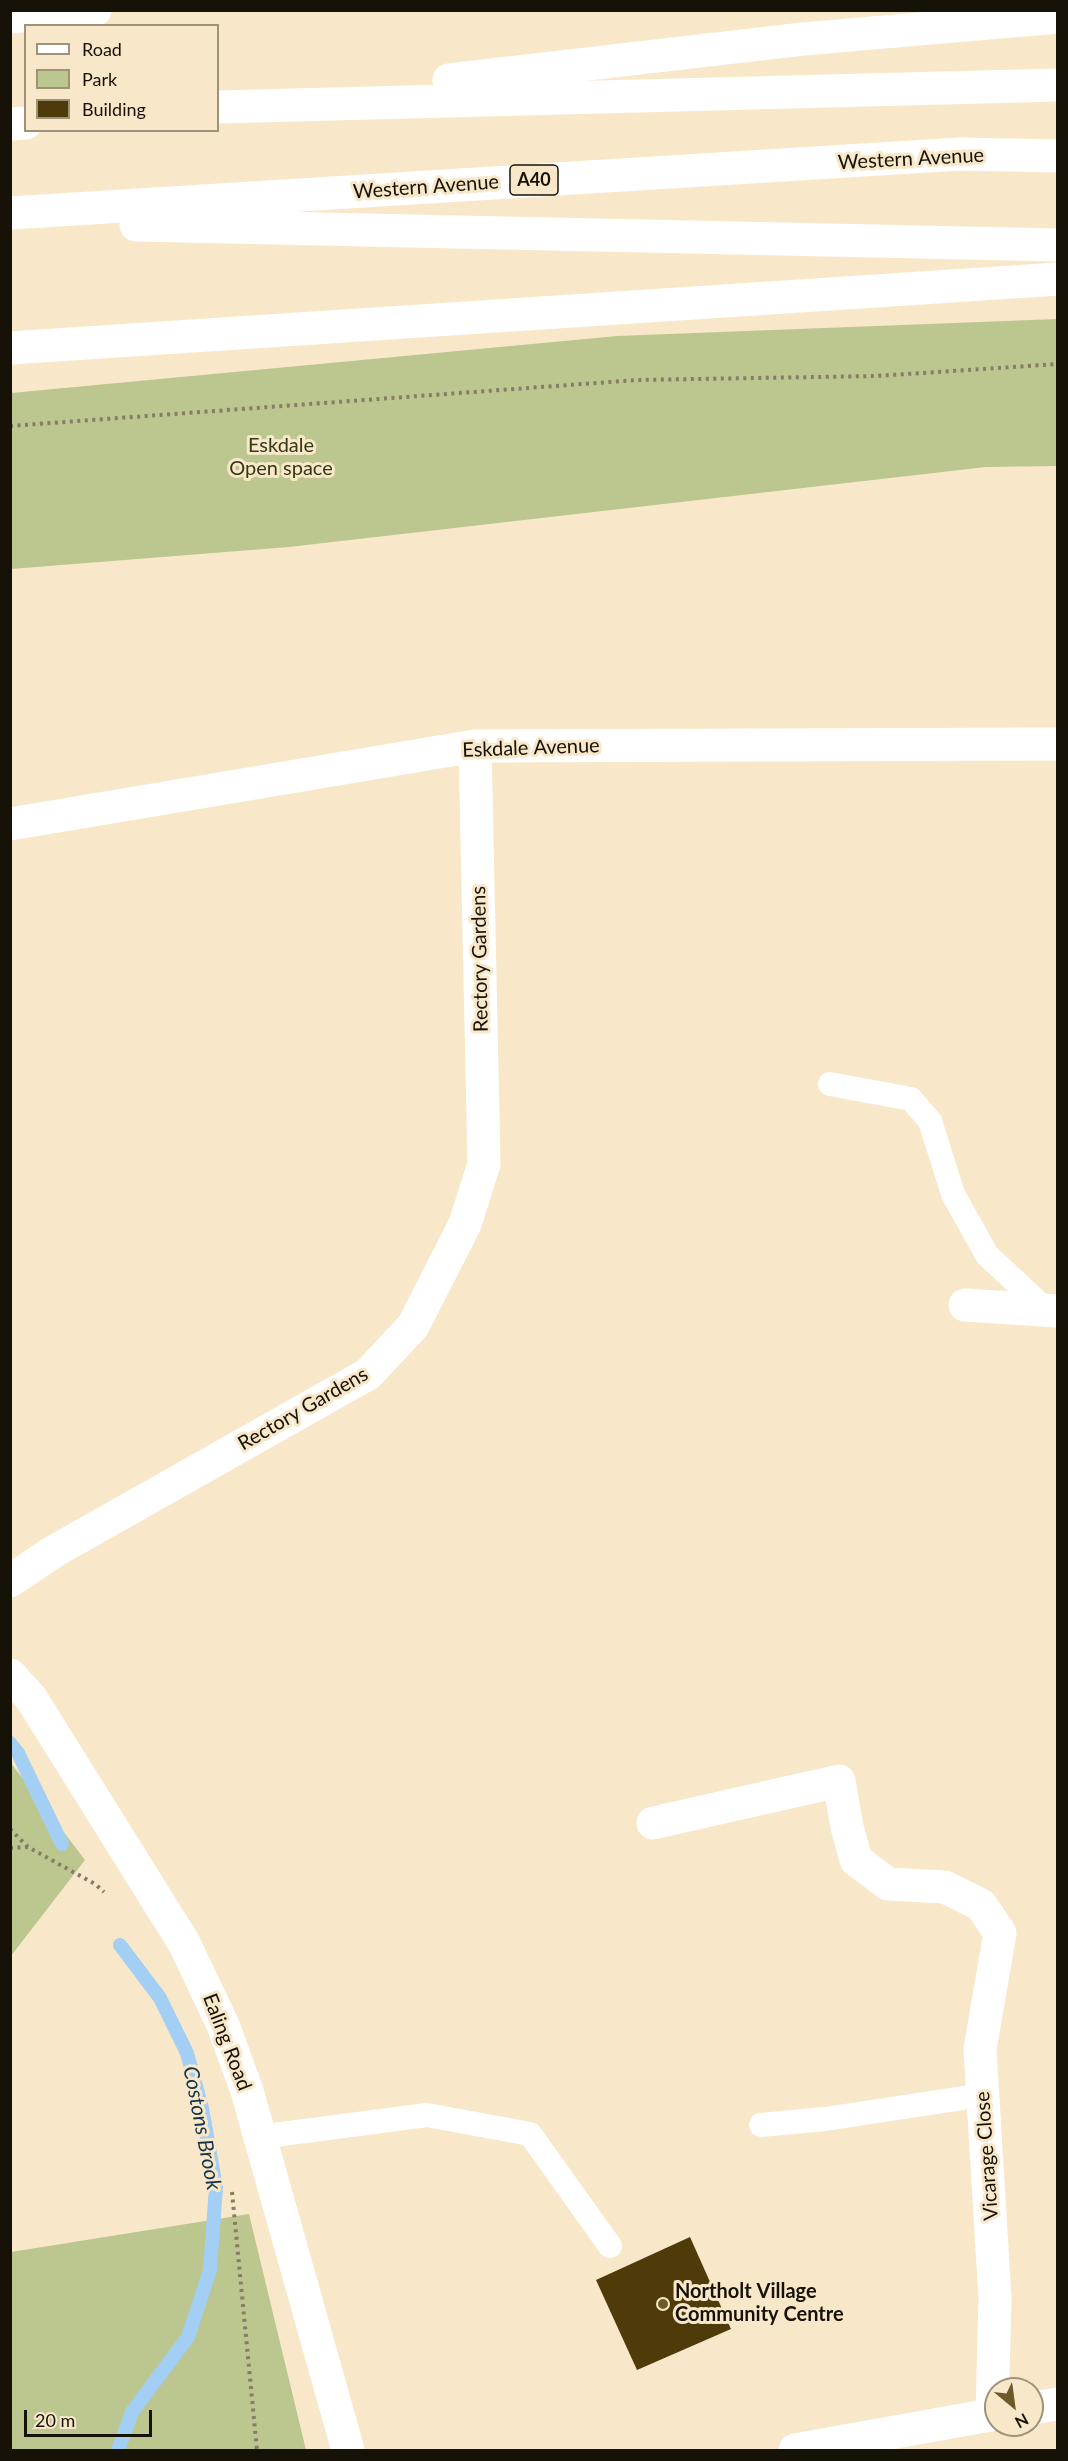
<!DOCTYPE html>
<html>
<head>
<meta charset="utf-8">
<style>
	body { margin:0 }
	#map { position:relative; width:1068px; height:2461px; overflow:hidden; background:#f8e8c9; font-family:Lato,sans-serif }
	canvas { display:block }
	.frame { position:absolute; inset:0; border:12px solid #171207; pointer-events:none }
	.legend { position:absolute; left:24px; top:24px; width:195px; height:108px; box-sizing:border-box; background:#f8e8c9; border:2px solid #9e927b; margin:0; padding:8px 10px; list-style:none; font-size:18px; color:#171207 }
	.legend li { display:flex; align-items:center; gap:12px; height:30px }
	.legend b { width:30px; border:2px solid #9e927b }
	.north { position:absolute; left:984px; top:2377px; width:60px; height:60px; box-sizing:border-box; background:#f8e8c9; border:2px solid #9e927b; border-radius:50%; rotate:151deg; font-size:16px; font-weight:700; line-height:24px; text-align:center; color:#171207 }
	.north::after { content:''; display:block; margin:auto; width:21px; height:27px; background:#6d5a29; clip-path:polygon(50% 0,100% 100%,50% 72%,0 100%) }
	.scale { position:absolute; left:24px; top:2410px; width:128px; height:27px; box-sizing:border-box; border:3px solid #171207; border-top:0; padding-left:8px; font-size:18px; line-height:21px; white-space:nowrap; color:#171207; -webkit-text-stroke:4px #f8e8c9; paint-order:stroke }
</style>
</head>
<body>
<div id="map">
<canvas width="1068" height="2461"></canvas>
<div class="frame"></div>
<ul class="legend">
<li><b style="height:8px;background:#fff"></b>Road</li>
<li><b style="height:16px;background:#bcc790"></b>Park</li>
<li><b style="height:16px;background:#4f3a09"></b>Building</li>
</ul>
<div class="north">N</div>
<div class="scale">20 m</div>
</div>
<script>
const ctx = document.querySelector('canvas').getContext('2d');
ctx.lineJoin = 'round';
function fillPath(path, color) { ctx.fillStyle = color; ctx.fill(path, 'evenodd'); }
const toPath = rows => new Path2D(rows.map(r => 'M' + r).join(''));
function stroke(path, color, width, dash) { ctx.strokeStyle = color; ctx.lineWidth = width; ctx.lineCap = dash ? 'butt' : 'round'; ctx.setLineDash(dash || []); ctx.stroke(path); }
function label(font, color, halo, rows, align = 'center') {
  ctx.font = font + ' Lato,sans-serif'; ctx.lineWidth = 6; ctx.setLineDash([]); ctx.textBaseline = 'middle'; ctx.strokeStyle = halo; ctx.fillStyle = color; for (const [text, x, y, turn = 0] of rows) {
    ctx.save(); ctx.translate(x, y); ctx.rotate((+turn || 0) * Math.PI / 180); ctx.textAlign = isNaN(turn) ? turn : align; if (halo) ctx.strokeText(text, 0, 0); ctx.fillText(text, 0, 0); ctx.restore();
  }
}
const green = toPath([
	[1057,319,1057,466,986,467,289,547,11,569,11,393,617,336],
	[11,1763,85,1860,11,1956],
	[249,2214,306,2450,11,2450,11,2252]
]);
const stream = toPath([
	[10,1743,18,1753,62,1844],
	[118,2450,132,2412,188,2337,210,2270,216,2187,202,2108,187,2053,160,1998,120,1945]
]);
const building = toPath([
	[690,2237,731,2329,637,2370,596,2280]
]);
const path = toPath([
	[10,426,637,380,876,376,1058,364],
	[10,1829,28,1847,95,1884,104,1892],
	[10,1848,28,1847],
	[232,2192,257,2450]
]);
const service = toPath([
	[830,1084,911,1099,930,1121,953,1194,987,1255,1046,1310],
	[761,2125,825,2119,983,2095],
	[259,2137,427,2115,530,2134,610,2246]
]);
const minor = toPath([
	[10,824,475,746,1058,744],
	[965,1305,1058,1311],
	[10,1581,53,1552,368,1374,413,1326,465,1224,484,1164,475,746],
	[10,1675,31,1698,184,1943,223,2025,247,2091,348,2450],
	[653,1823,839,1781,847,1827,856,1860,888,1884,945,1887,981,1905,1000,1933,980,2049,995,2298,992,2414],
	[1032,2408,1058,2404],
	[795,2450,996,2414]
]);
const trunk = toPath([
	[10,17,95,10],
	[449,80,803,39,1058,17],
	[218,107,1058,85],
	[10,124,26,123],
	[10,213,960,154,1058,156],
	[136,225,1058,245],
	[10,348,1058,279]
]);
const markers = [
	[663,2304,6,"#6d5a29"]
];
const shields = [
	[534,180,48]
];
const shieldNames = [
	["A40",534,180]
];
const streetNames = [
	["Western Avenue",911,159,-3],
	["Western Avenue",426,187,-4],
	["Eskdale Avenue",531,748,-2],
	["Rectory Gardens",480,959,-91],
	["Rectory Gardens",303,1409,-30],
	["Ealing Road",227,2042,69],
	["Vicarage Close",987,2156,-94]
];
const parkNames = [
	["Eskdale",281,446],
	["Open space",281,469]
];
const poiNames = [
	["Northolt Village",675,2292],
	["Community Centre",675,2315]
];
const waterNames = [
	["Costons Brook",202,2128,79]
];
fillPath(green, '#bcc790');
stroke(stream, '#a2cff3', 14);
fillPath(building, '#4f3a09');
stroke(path, '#877c67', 4, [3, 4.5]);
stroke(service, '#fff', 24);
stroke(minor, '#fff', 33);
stroke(trunk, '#fff', 33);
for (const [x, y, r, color] of markers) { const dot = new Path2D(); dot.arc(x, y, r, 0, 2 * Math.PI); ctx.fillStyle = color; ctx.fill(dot); stroke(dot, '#f8e8c9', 2); }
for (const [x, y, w] of shields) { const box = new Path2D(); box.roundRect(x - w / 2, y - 15, w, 30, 4.5); ctx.fillStyle = '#f8e8c9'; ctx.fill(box); stroke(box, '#171207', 1.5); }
label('bold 18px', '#171207', null, shieldNames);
label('20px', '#171207', '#f8e8c9', streetNames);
label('20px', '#343a14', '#f8e8c9', parkNames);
label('bold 20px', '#171207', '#f8e8c9', poiNames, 'left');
label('italic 21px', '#13344c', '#f8e8c9', waterNames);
</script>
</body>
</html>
